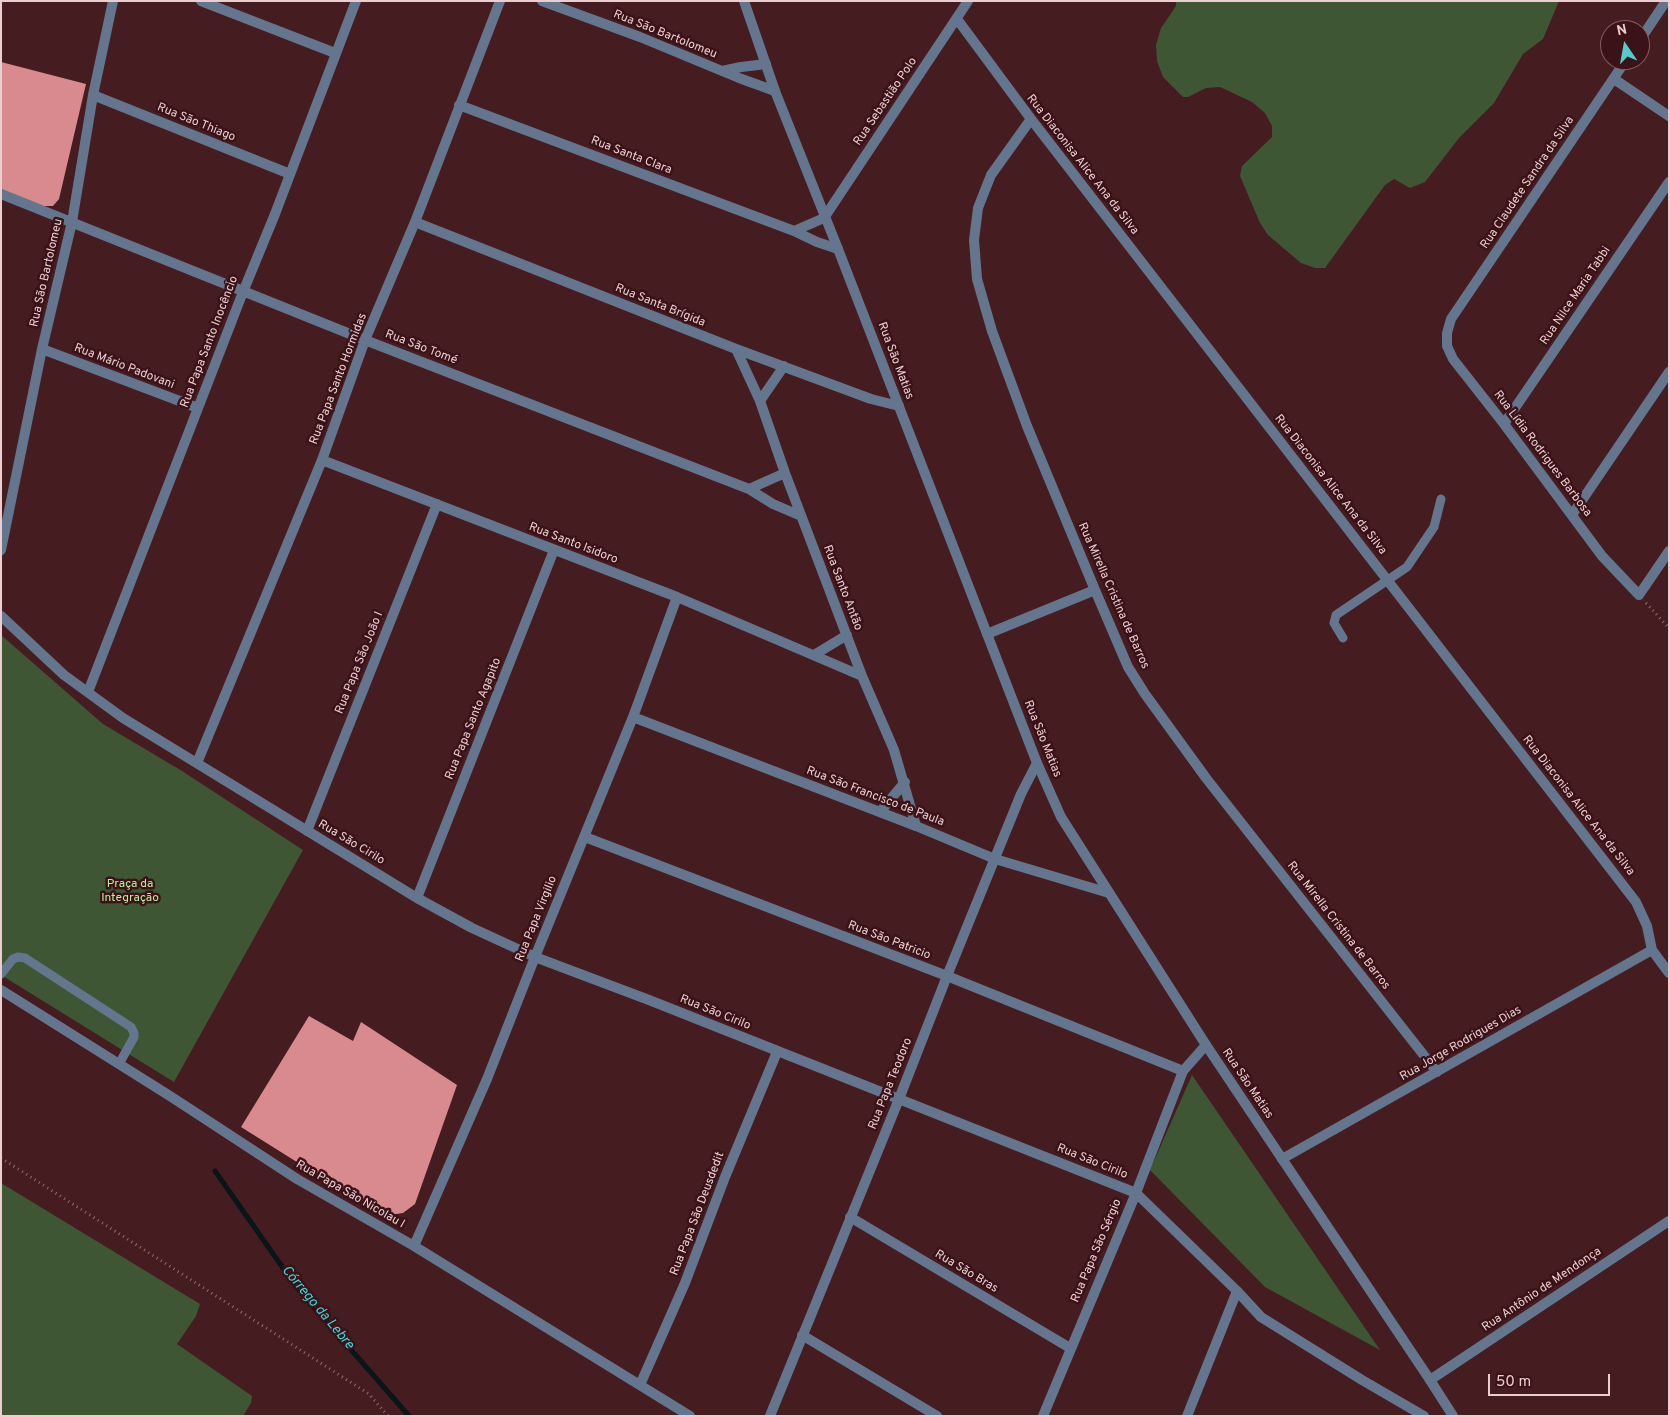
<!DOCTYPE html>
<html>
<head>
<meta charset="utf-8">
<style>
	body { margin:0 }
	#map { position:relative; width:1670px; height:1417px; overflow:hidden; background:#451c20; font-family:Overpass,sans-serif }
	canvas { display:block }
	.frame { position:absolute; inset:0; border:2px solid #ebcfd0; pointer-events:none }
	.north { position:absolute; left:1600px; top:20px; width:50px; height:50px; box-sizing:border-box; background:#3a1217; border:1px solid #815e61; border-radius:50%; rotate:348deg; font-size:14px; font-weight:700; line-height:20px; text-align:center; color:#ebcfd0 }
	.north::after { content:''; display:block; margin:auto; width:18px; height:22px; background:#52cdce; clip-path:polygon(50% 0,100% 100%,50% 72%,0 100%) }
	.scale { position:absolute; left:1488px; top:1374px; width:122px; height:22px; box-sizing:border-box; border:2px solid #ebcfd0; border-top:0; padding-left:6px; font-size:15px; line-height:18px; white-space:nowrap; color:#ebcfd0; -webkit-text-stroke:4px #3a1217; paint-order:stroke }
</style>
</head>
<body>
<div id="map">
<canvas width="1670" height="1417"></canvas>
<div class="frame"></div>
<div class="north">N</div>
<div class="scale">50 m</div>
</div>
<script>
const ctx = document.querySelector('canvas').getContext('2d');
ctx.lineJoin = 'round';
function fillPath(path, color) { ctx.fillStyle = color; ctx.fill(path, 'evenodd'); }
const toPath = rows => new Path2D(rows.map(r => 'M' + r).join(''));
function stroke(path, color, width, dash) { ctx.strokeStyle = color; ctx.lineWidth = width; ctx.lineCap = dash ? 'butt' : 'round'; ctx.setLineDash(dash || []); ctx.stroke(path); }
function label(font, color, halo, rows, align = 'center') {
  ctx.font = font + ' Overpass,sans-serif'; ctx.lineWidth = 5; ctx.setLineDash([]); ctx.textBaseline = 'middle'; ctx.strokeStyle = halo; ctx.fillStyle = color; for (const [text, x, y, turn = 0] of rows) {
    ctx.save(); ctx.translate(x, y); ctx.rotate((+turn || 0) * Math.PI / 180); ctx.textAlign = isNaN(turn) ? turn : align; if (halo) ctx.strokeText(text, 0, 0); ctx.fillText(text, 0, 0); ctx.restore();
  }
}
const green = toPath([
	[1176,1,1559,1,1543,39,1523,54,1494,103,1459,138,1425,182,1410,188,1394,179,1385,185,1325,268,1315,268,1301,263,1268,235,1260,223,1240,176,1242,166,1272,137,1272,126,1265,113,1252,102,1220,87,1206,88,1188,97,1183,97,1163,77,1157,61,1156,45,1161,28,1176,6],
	[1,635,103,724,182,771,303,850,174,1082,1,975],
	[1192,1075,1380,1350,1265,1287,1150,1170],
	[1,1183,200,1304,196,1316,177,1344,252,1396,251,1403,243,1416,1,1416]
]);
const stream = toPath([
	[215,1171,297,1288,409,1416]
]);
const building = toPath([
	[1,62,86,84,59,199,53,206,39,206,1,189],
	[309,1016,353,1041,361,1022,457,1085,415,1204,403,1213,383,1216,241,1127]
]);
const path = toPath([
	[1646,603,1669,628],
	[1,1158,369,1394,388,1416]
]);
const service = toPath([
	[1343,638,1334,623,1336,615,1407,567,1434,527,1441,499],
	[1,974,13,959,18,957,25,958,131,1027,134,1033,134,1037,119,1064]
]);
const minor = toPath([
	[201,1,335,53],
	[542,1,640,37,739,78,775,91],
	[957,19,1031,119,1636,902,1647,926,1652,950,1669,973],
	[1640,40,1666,1],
	[1626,60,1451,319,1447,333,1447,346,1453,359,1504,424,1602,556,1639,595,1669,551],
	[722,71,741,67,766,64],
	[1614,79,1669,116],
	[93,95,290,174],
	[459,105,794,231,817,242,838,249],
	[1031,119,991,175,978,208,974,240,977,279,992,331,1027,426,1095,590,1128,667,1145,694,1206,778,1437,1072],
	[1,194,365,340,749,489,773,504,801,516],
	[415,222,736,349,871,399,899,406],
	[794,231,824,218,968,1],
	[42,349,198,408],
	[736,349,760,401,785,473,862,676,894,750,916,826],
	[760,401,784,366],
	[1504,424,1669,182],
	[322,460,677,597,862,676],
	[749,489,785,473],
	[1572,515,1669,372],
	[1,550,42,349,72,222,93,95,113,1],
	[1,616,64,675,123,718,417,898,472,928,535,957,649,1000,1136,1193,1237,1291,1261,1317,1362,1380,1424,1416],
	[987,634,1095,590],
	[814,655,847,635],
	[88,692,243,292,275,214,356,1],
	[633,717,916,826,995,859,1109,893],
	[197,763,322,460,365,340,415,222,500,1],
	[880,812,905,782],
	[307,831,437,504],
	[585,837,947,976,1183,1071],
	[417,898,554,550],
	[1,990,170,1096,297,1179,414,1246,690,1416],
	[1282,1159,1652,950],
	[850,1217,1070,1348],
	[414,1246,487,1079,535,957,633,717,677,597],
	[802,1335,937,1416],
	[1430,1380,1453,1416],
	[640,1385,685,1283,725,1177,777,1052],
	[770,1416,899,1099,947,976,1021,794,1037,763],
	[1043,1416,1136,1193,1183,1071,1206,1045],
	[1187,1416,1237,1291]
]);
const tertiary = toPath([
	[744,1,775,91,838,249,1037,763,1061,817,1206,1045,1430,1380,1669,1221]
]);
const streetNames = [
	["Rua São Bartolomeu",665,35,22],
	["Rua Sebastião Polo",886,102,-56],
	["Rua São Thiago",196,123,22],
	["Rua Santa Clara",631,156,21],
	["Rua Diaconisa Alice Ana da Silva",1082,165,52],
	["Rua Claudete Sandra da Silva",1528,183,-56],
	["Rua São Bartolomeu",47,273,-77],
	["Rua Nilce Maria Tabbi",1576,296,-56],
	["Rua Santa Brígida",660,306,22],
	["Rua Papa Santo Inocêncio",210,342,-69],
	["Rua São Tomé",421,348,21],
	["Rua São Matias",895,361,69],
	["Rua Mário Padovani",124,367,21],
	["Rua Papa Santo Hormidas",339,379,-69],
	["Rua Lídia Rodrigues Barbosa",1542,454,53],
	["Rua Diaconisa Alice Ana da Silva",1330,485,52],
	["Rua Santo Isidoro",573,544,21],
	["Rua Santo Antão",842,588,69],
	["Rua Mirella Cristina de Barros",1113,596,66],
	["Rua Papa São João I",360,663,-68],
	["Rua Papa Santo Agapito",474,719,-68],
	["Rua São Matias",1042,739,68],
	["Rua São Francisco de Paula",875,797,21],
	["Rua Diaconisa Alice Ana da Silva",1578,806,52],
	["Rua São Cirilo",351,843,31],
	["Rua Papa Virgilio",537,919,-68],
	["Rua Mirella Cristina de Barros",1338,926,52],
	["Rua São Patricio",889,941,21],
	["Rua São Cirilo",715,1013,22],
	["Rua Jorge Rodrigues Dias",1461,1044,-30],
	["Rua Papa Teodoro",891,1084,-68],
	["Rua São Matias",1247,1084,56],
	["Rua São Cirilo",1092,1162,22],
	["Rua Papa São Nicolau I",350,1195,30],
	["Rua Papa São Deusdedit",698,1214,-69],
	["Rua Papa São Sérgio",1097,1251,-67],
	["Rua São Bras",966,1272,31],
	["Rua Antônio de Mendonça",1542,1290,-34]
];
const parkNames = [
	["Praça da",130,885],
	["Integração",130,899]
];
const waterNames = [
	["Córrego da Lebre",317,1308,50]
];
fillPath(green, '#3f5634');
stroke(stream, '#081616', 5);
fillPath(building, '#d98a8f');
stroke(path, '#916e70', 3, [1, 4]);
stroke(service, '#64768e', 9);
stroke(minor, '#64768e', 10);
stroke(tertiary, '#64768e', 10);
label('12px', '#ebcfd0', '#3a1217', streetNames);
label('12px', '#b7f19b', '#3a1217', parkNames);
label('italic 14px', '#35d7d9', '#3a1217', waterNames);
</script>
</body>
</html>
